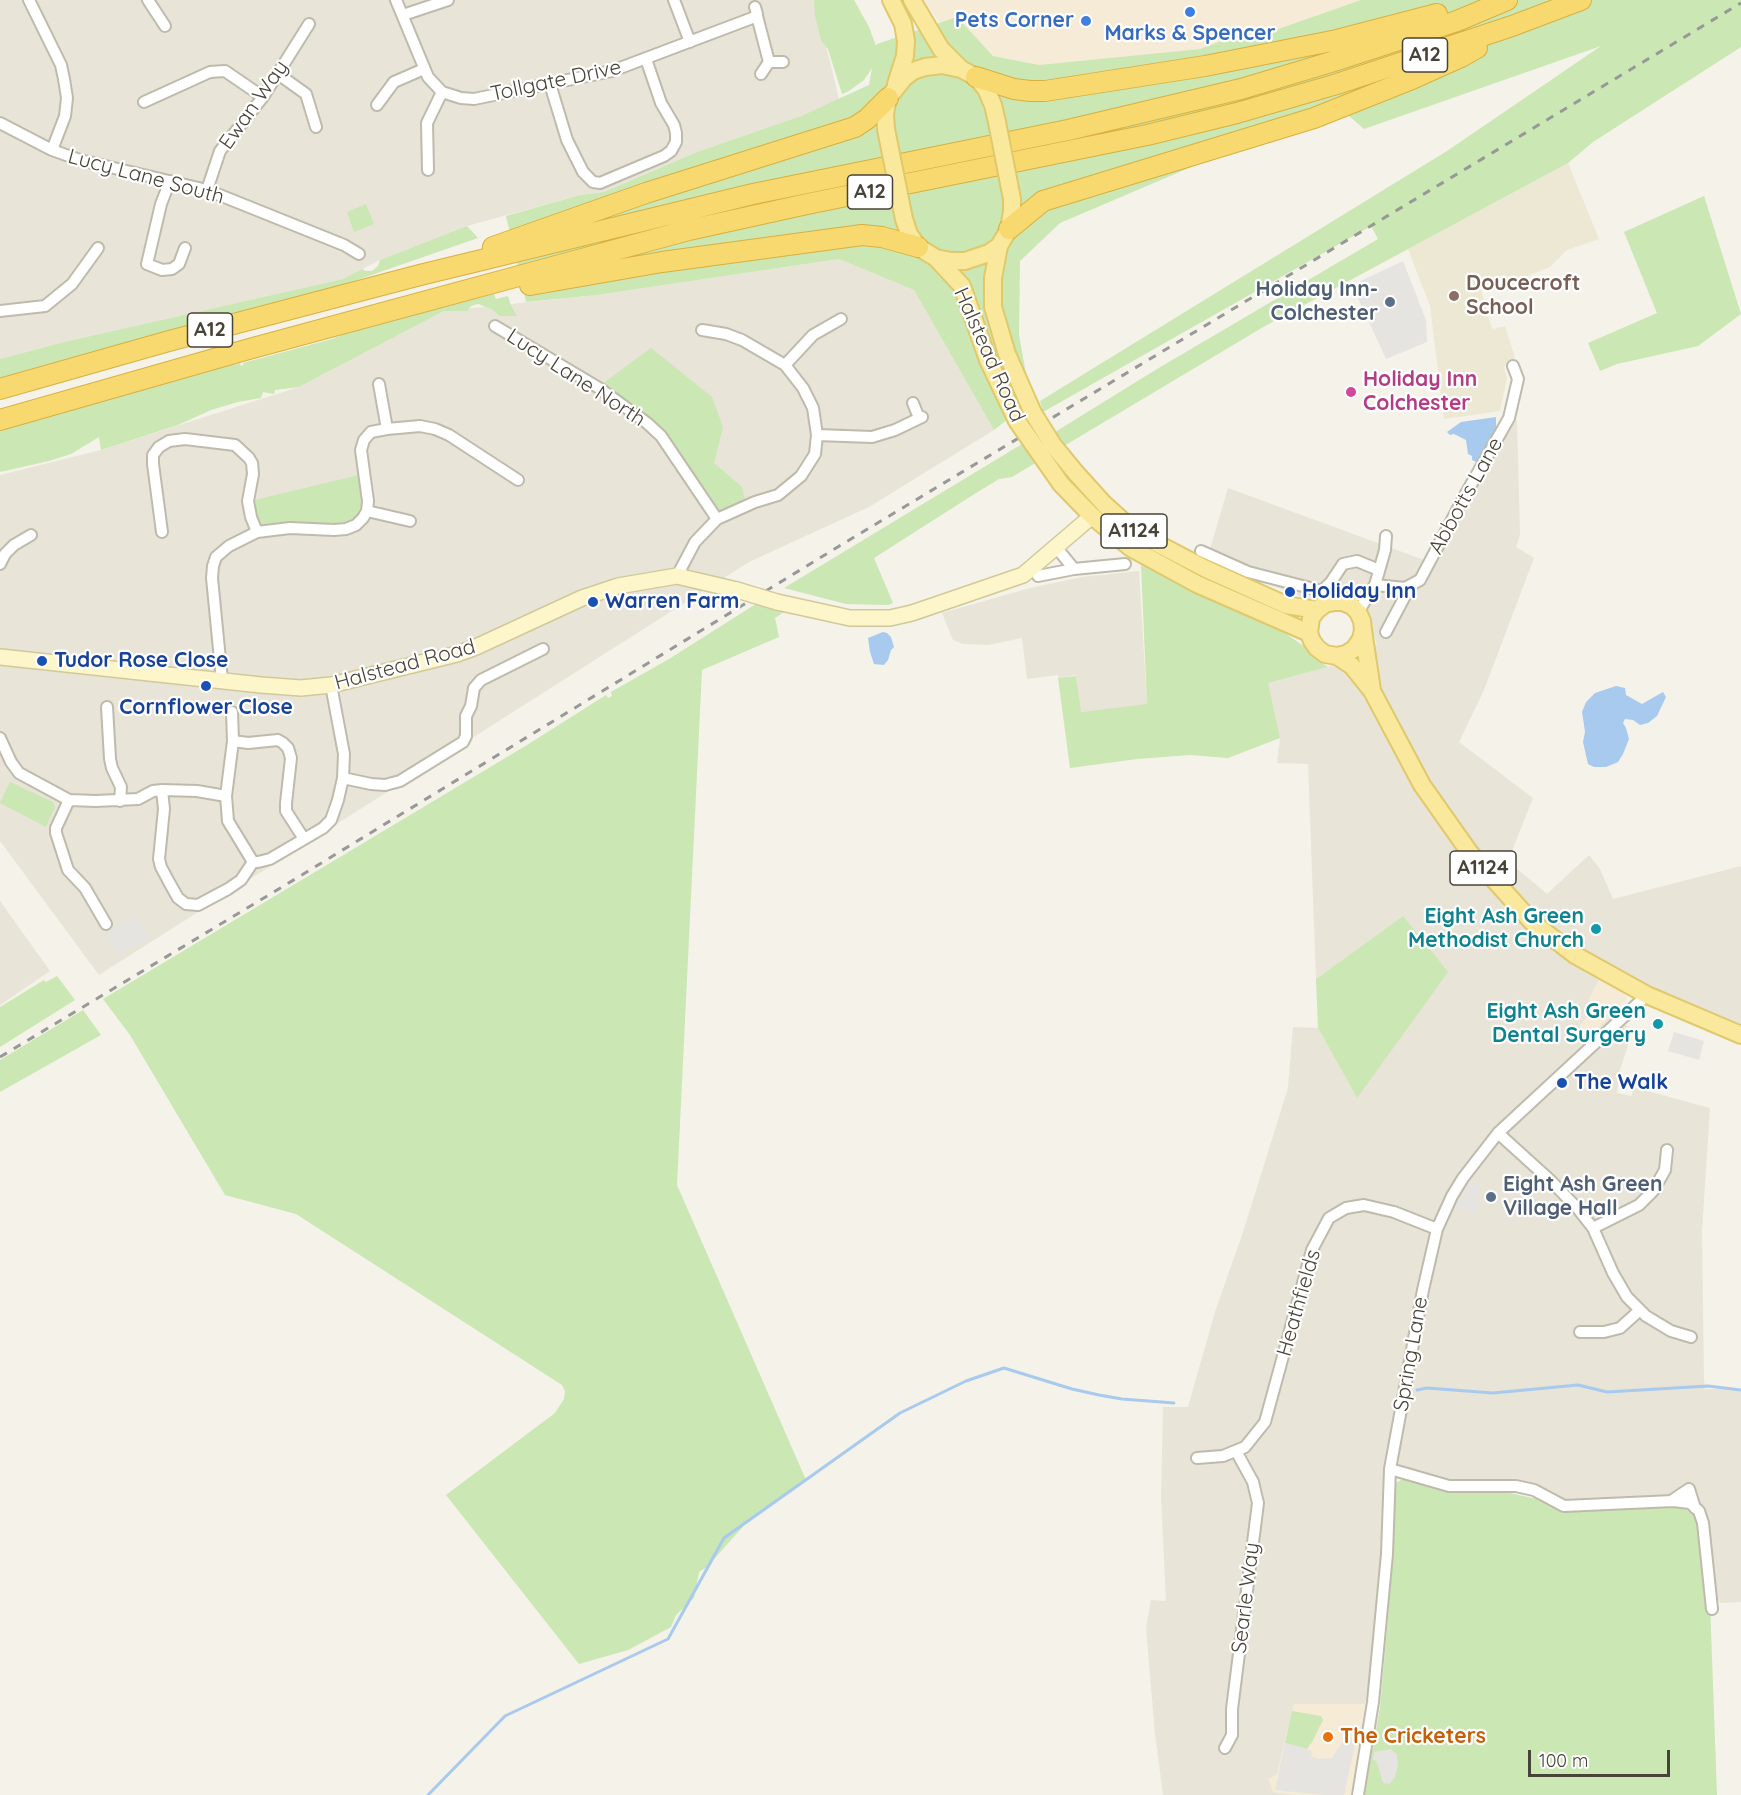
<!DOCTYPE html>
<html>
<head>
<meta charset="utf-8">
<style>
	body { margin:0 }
	#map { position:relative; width:1741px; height:1795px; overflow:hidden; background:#f4f2e9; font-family:Quicksand,sans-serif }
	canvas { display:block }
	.scale { position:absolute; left:1528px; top:1750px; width:142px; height:27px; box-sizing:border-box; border:3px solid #484338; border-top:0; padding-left:8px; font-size:18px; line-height:21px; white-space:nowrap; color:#484338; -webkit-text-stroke:4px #fff; paint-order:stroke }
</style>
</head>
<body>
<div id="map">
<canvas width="1741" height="1795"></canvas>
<div class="scale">100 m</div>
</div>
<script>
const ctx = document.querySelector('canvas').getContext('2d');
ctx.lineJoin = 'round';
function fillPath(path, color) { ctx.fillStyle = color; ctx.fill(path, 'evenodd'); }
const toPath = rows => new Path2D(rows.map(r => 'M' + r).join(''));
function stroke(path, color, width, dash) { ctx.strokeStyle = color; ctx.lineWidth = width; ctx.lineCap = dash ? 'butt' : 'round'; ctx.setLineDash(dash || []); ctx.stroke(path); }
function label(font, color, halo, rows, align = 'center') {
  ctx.font = font + ' Quicksand,sans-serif'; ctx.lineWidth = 4.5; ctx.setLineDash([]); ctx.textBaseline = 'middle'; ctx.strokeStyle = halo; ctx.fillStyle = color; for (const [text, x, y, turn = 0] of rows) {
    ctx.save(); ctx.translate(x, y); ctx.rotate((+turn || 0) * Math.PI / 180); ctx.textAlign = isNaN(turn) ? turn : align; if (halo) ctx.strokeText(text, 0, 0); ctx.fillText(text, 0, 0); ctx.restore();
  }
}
const residential = toPath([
	[0,0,815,0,839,99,801,116,697,152,604,192,580,195,467,226,380,260,343,279,64,342,0,359],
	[839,259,914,290,994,430,869,507,749,562,99,975,0,841,0,475,101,450,299,387,444,311,597,295],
	[1517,420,1520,535,1516,547,1534,558,1484,690,1459,742,1533,798,1508,861,1547,894,1589,855,1600,869,1613,899,1741,866,1741,1025,1662,994,1607,965,1589,999,1597,1004,1580,1026,1587,1038,1611,1015,1633,1030,1619,1073,1617,1093,1632,1096,1633,1087,1710,1108,1702,1231,1704,1380,1705,1389,1741,1389,1741,1602,1721,1603,1716,1597,1712,1550,1705,1507,1692,1501,1577,1503,1563,1500,1520,1482,1502,1479,1449,1481,1387,1461,1382,1503,1380,1573,1369,1687,1365,1704,1294,1704,1273,1792,1297,1795,1163,1795,1155,1734,1146,1628,1151,1600,1166,1601,1161,1499,1163,1407,1188,1407,1215,1312,1243,1232,1288,1088,1293,1027,1318,1028,1357,1098,1403,916,1316,979,1308,764,1277,763,1280,738,1267,683,1328,667,1377,644,1359,593,1314,602,1207,559,1228,488,1424,560,1476,465],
	[1139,571,1147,705,1080,712,1076,675,1058,678,1058,675,1027,679,1022,638,988,645,963,644,953,640,942,613,1030,588,1082,577],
	[0,901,50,971,0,1005]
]);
const commercial = toPath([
	[924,0,1361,0,1247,40,1240,41,1228,40,1200,49,1039,65,993,56,957,17,940,23],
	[1599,979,1624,991,1627,999,1587,1039,1577,1032,1596,1004,1589,1000],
	[1294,1704,1365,1704,1351,1795,1297,1795,1273,1792,1268,1779,1277,1774]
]);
const education = toPath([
	[1568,163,1599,239,1567,250,1550,267,1509,283,1505,275,1482,281,1480,286,1492,329,1505,326,1515,358,1504,367,1507,378,1500,411,1444,419,1430,306,1408,249]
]);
const green = toPath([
	[814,0,854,0,869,27,876,46,877,44,957,17,993,56,1039,65,1200,49,1222,41,1247,40,1361,0,1741,0,1741,47,1593,142,1568,163,1265,326,1012,477,999,479,976,493,874,558,893,603,888,605,846,604,784,588,1022,444,1026,450,1157,369,1378,239,1371,226,1043,412,1040,401,1447,151,1601,46,1364,129,1348,115,1203,162,1060,223,1020,261,1019,335,1031,401,994,430,914,290,839,259,597,295,526,302,506,216,580,195,604,192,697,152,801,116,869,85,872,68,864,80,849,91,842,94,828,49,821,40,815,16],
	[1704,196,1741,314,1698,346,1617,364,1600,371,1588,343,1657,313,1624,232],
	[366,204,374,224,354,232,347,212],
	[467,226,478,238,311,296,0,383,0,359,64,342,343,279,362,269,366,271,372,271,378,266,380,260],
	[494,294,496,299,508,296,511,306,517,316,500,316,492,309,478,304,471,306,467,311,444,311,299,387,275,390,274,394,263,392,261,398,238,402,211,410,178,425,101,450,99,437,71,454,49,461,0,472,0,428,104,399,109,400,112,397,231,363,235,365,240,363,241,366,243,365,243,363,332,339,362,327],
	[651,348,712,397,723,427,714,463,742,487,745,501,722,513,667,436,602,384],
	[359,475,361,507,359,515,354,520,346,525,335,527,290,524,268,525,262,525,259,522,256,513,255,500],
	[1141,565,1279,629,1308,649,1313,657,1328,667,1268,683,1280,738,1228,758,1190,755,1137,759,1070,768,1058,678,1076,676,1081,712,1147,704],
	[756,604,784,612,775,618,779,637,702,670,677,1185,806,1480,748,1521,707,1567,699,1572,694,1598,676,1615,671,1627,628,1650,579,1664,446,1495,555,1413,564,1399,565,1391,562,1385,296,1214,225,1195,130,1035,103,999,527,745,606,695,608,698,612,696,611,692,669,659],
	[10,782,53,802,55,807,46,827,0,803],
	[1403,916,1448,972,1357,1098,1318,1028,1316,979],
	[57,976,75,1000,0,1047,0,1007,44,980,46,982],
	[83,1010,101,1035,0,1092,0,1060],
	[1404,1478,1454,1492,1492,1489,1541,1500,1564,1511,1656,1507,1682,1508,1697,1514,1710,1603,1717,1795,1364,1795,1380,1708,1388,1618,1396,1483],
	[1292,1711,1321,1716,1323,1720,1311,1744,1310,1744,1307,1749,1285,1743]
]);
const parking = toPath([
	[1403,261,1426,320,1427,342,1386,359,1352,285],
	[135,915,149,938,120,955,106,933],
	[1674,1032,1704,1041,1699,1060,1668,1051],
	[1470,1183,1481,1186,1476,1213,1455,1209],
	[1348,1734,1355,1744,1344,1795,1324,1795,1275,1790,1285,1743,1307,1749,1312,1752,1311,1756,1318,1759,1332,1758],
	[1391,1749,1397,1755,1398,1765,1395,1777,1390,1784,1383,1783,1377,1763,1373,1759,1374,1752]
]);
const water = toPath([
	[1496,417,1496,429,1491,442,1478,463,1472,460,1472,456,1468,454,1466,440,1454,434,1450,435,1447,432,1461,422],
	[883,632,887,633,891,637,894,647,891,650,888,660,884,665,874,664,870,652,868,638],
	[1616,686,1625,688,1626,695,1642,704,1663,692,1666,697,1657,716,1648,723,1640,725,1633,720,1625,719,1623,723,1626,728,1629,739,1623,754,1618,762,1606,767,1594,767,1588,764,1583,742,1585,732,1582,712,1586,702,1595,693]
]);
const stream = toPath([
	[1417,1390,1427,1388,1493,1393,1578,1385,1607,1392,1708,1386,1741,1390],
	[428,1795,505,1716,668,1639,724,1538,900,1413,966,1381,1004,1368,1072,1389,1099,1395,1122,1399,1174,1403]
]);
const street = toPath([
	[29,0,61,65,64,79,67,98,65,116,52,150],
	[148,0,165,26],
	[396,0,428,77,442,92,461,98,474,99,612,71,755,17,757,14,755,7],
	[674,0,690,42],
	[403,15,448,0],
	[757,16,769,62,783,62],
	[278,74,306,94,316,127],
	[761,74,769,62],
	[550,84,567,140,583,172,593,182,600,183,664,156,671,151,676,142,676,133,674,125,661,103,646,59],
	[144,102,210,72,225,71,263,97],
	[377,105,394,82,424,69],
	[0,123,52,150,80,160,207,190,344,245,359,254],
	[428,170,427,123,442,92],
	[170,181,161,204,147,264,162,270,172,269,179,264,185,248],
	[207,190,220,151,263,97,309,24],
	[0,311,45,306,72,284,98,248],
	[495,326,599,388,647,423,661,436,717,519],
	[785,365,813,335,841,319],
	[379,384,387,429],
	[913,403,919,418],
	[817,435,872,437,895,430,922,417],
	[367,511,410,521],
	[162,532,153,464,153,455,159,447,169,441,185,439,235,445,249,458,252,463,253,474,248,501,251,517,257,532],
	[1056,547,1074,569,1125,564],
	[1201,551,1248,572,1322,591,1331,582,1343,564,1357,561,1379,570],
	[0,564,5,554,14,545,31,535],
	[677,576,695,542,717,519,755,502,778,495,801,476,815,454,817,435,813,408,803,388,785,365,742,340,726,334,702,330],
	[1038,576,1074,569],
	[1375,585,1405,588,1420,580,1464,497,1509,418,1518,379,1513,366],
	[1358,612,1375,585,1385,550,1386,536],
	[1386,632,1405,596,1405,588],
	[222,680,212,578,213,566,216,557,229,546,257,532,290,528,334,530,346,529,356,525,363,518,367,511,368,501,361,450,364,440,371,432,387,429,420,426,435,429,449,435,518,480],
	[107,707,110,759,112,768,121,787,120,801],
	[232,712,233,741,226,796,228,821,253,862,258,862,270,859,323,828,331,820,338,800,343,778,344,754,331,685],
	[0,738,11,762,19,773,69,800,96,801,138,799,153,791,162,790,197,791,226,796],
	[233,741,248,743,278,740,283,743,288,748,291,758,286,803,286,811,304,839],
	[343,778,371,784,385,785,400,781,463,742,466,736,466,716,471,706,474,688,481,680,543,649],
	[162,790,164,809,159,859,161,867,169,882,178,898,186,904,198,905,228,889,241,880,253,862],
	[69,800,56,828,56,833,68,870,85,888,106,924],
	[1498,1133,1551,1181,1578,1209,1593,1228,1613,1273,1627,1297,1646,1316,1671,1331,1691,1337],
	[1593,1228,1639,1205,1653,1191,1665,1170,1667,1150],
	[1580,1332,1604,1332,1620,1328,1640,1310],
	[1197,1458,1223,1456,1245,1447,1265,1422,1312,1250,1329,1218,1346,1208,1364,1205,1394,1212,1437,1229],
	[1390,1469,1449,1486,1516,1486,1534,1490,1564,1506,1673,1501,1690,1503,1699,1511,1703,1523,1712,1609],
	[1671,1501,1689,1489,1695,1508],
	[1225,1748,1232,1735,1232,1709,1258,1503,1253,1482,1236,1451],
	[1358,1795,1373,1702,1387,1554,1390,1469,1423,1290,1437,1229,1452,1196,1463,1178,1498,1133,1647,995]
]);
const secondary = toPath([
	[777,602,850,618,890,618,912,613,1023,575,1092,516],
	[0,657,261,685,301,688,331,685,457,654,476,647,582,598,618,586,677,576,737,590]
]);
const primary = toPath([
	[891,0,903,24,906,41,905,56,896,84],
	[912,0,941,49,961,69],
	[886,129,885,114,888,98,904,78,913,71,925,67,942,65,961,69,976,77,986,89,993,105,997,122],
	[904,219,909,234,918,247,936,258,951,261,965,261,989,253,999,246,1009,229,1012,211,1012,199],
	[999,246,993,278,993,307,1007,354,1033,413],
	[936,258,962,286,988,360,1017,421],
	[1076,473,1104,504,1135,532,1206,569,1286,605,1317,610],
	[1061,484,1092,516,1131,548,1197,584,1309,633],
	[1363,630,1361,639,1354,649,1346,654,1337,656,1325,654,1317,648,1312,641,1309,633,1311,618,1317,610,1325,604,1334,602,1343,602,1352,606,1358,612,1362,621,1363,630,1372,690],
	[1337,656,1352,666,1372,691,1422,785,1470,853,1532,922,1575,955,1647,995,1741,1035]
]);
const highway = toPath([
	[976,77,1014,89,1030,91,1045,91,1205,66,1337,40,1437,14],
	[1009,229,1043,201,1314,118,1412,79,1461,57,1477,48],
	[493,247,646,193,855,127,867,119,888,98],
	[530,285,662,262,862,235,882,237,918,247],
	[0,389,169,341,420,275,753,194,1068,130,1241,89,1331,62,1457,21,1507,0],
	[0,420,249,349,689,230,807,204,1147,135,1237,113,1337,84,1512,26,1581,0]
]);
const rail = toPath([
	[0,1057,287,884,841,545,1741,3]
]);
const secondaryBridge = toPath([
	[737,590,777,602]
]);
const primaryBridge = toPath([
	[997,122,1012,199],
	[886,129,904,219],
	[1033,413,1053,445,1076,473],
	[1017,421,1061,484]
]);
const markers = [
	[1190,12,6,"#3f7fe0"],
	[1086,21,6,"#3f7fe0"],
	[1454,296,6,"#8d6e63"],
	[1390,302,6,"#5c6f8a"],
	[1351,392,6,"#d1479c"],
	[1290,592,6,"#1a4fb4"],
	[593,602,6,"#1a4fb4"],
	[42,661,6,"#1a4fb4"],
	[206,686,6,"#1a4fb4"],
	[1596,929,6,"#0f9aa8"],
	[1658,1024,6,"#0f9aa8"],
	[1562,1083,6,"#1a4fb4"],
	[1491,1197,6,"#5c6f8a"],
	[1328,1737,6,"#e8710a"]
];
const shields = [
	[1425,55,45],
	[870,192,45],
	[210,330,45],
	[1134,531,66],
	[1483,868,66]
];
const shieldNames = [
	["A12",1425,55],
	["A12",870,192],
	["A12",210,330],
	["A1124",1134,531],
	["A1124",1483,868]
];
const shopNames = [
	["Pets Corner",1074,21],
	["Marks & Spencer",1190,34,"center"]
];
const streetNames = [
	["Tollgate Drive",556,81,-12],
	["Ewan Way",254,105,-55],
	["Lucy Lane South",146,177,15],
	["Halstead Road",989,355,66],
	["Lucy Lane North",576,378,33],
	["Abbotts Lane",1466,496,-61],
	["Halstead Road",405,665,-15],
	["Heathfields",1299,1303,-74],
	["Spring Lane",1411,1354,-80],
	["Searle Way",1246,1598,-83]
];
const educationNames = [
	["Doucecroft",1466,284],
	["School",1466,308]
];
const serviceNames = [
	["Holiday Inn-",1378,290],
	["Colchester",1378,314],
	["Eight Ash Green",1503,1185,"left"],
	["Village Hall",1503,1209,"left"]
];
const hotelNames = [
	["Holiday Inn",1363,380],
	["Colchester",1363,404]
];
const transitNames = [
	["Holiday Inn",1302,592],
	["Warren Farm",605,602],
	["Tudor Rose Close",54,661],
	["Cornflower Close",206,708,"center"],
	["The Walk",1574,1083]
];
const cultureNames = [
	["Eight Ash Green",1584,917],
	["Methodist Church",1584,941],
	["Eight Ash Green",1646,1012],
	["Dental Surgery",1646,1036]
];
const foodNames = [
	["The Cricketers",1340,1737]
];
fillPath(residential, '#e8e4d8');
fillPath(commercial, '#f5ebd6');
fillPath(education, '#ece8d4');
fillPath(green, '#cae7b4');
fillPath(parking, '#e6e4e1');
fillPath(water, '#a8caee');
stroke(stream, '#a8caee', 3);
stroke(street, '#bfbbac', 14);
stroke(secondary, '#d2c99a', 18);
stroke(primary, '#e0c96c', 20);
stroke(highway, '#d8b03f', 22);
stroke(street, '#fff', 10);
stroke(secondary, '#fdf6cb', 15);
stroke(primary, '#fae99c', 16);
stroke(highway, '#f8d970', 20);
stroke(rail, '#989898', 3, [8, 8]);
stroke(secondaryBridge, '#d2c99a', 18, []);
stroke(primaryBridge, '#e0c96c', 20, []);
stroke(secondaryBridge, '#fdf6cb', 15);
stroke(primaryBridge, '#fae99c', 16);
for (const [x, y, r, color] of markers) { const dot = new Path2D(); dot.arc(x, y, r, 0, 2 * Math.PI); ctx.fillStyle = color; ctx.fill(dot); stroke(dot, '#fff', 2); }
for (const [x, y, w] of shields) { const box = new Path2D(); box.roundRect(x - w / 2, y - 17, w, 34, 4.5); ctx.fillStyle = '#fff'; ctx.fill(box); stroke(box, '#484338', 1.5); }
label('bold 20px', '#484338', null, shieldNames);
label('bold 21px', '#366cbe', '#fff', shopNames, 'right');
label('21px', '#484338', '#fff', streetNames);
label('bold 21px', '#785e54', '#fff', educationNames, 'left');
label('bold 21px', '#4e5e75', '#fff', serviceNames, 'right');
label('bold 21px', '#b23c85', '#fff', hotelNames, 'left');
label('bold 21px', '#164399', '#fff', transitNames, 'left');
label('bold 21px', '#0d838f', '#fff', cultureNames, 'right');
label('bold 21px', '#c56008', '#fff', foodNames, 'left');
</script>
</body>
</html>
